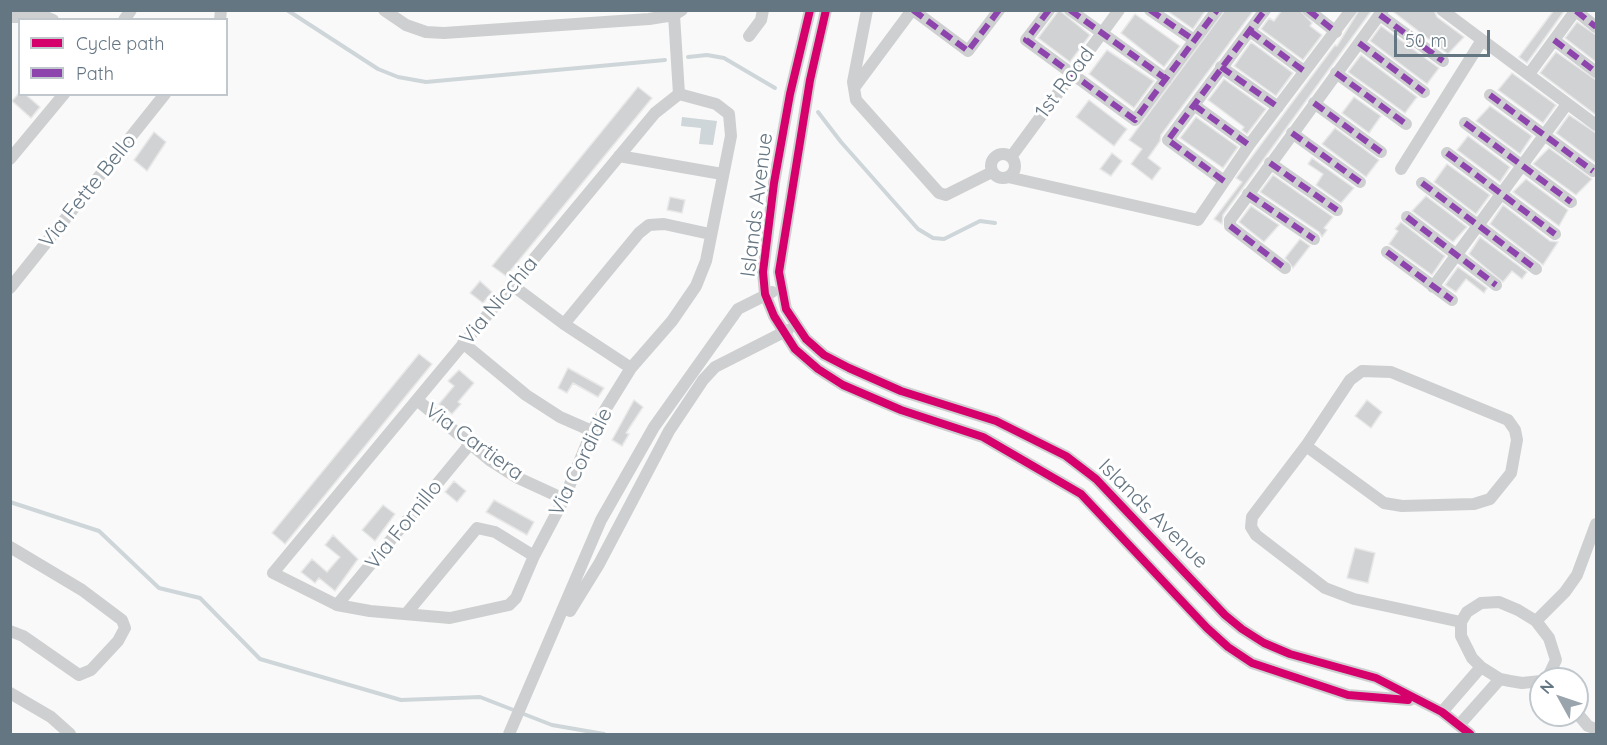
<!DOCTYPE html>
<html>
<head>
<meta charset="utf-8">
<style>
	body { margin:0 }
	#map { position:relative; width:1607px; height:745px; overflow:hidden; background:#f9f9f9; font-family:Quicksand,sans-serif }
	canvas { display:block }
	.frame { position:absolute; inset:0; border:12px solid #657683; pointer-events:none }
	.legend { position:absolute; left:18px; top:18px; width:210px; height:78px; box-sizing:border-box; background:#fff; border:2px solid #c1c8cd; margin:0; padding:8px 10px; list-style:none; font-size:18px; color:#657683 }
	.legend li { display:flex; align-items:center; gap:12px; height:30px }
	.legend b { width:30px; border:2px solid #c1c8cd }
	.north { position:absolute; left:1529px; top:667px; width:60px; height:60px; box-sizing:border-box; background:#fff; border:2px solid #c1c8cd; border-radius:50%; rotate:310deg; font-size:16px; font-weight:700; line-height:24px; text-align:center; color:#657683 }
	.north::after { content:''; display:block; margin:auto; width:21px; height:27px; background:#99a4ac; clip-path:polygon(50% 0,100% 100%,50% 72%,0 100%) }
	.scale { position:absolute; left:1394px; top:30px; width:96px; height:27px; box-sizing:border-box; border:3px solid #657683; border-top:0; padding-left:8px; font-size:18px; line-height:21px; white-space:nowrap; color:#657683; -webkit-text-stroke:4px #fff; paint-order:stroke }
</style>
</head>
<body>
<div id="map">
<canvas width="1607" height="745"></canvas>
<div class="frame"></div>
<ul class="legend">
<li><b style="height:8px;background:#d6006c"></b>Cycle path</li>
<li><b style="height:8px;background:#8e44ad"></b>Path</li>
</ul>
<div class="north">N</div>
<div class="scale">50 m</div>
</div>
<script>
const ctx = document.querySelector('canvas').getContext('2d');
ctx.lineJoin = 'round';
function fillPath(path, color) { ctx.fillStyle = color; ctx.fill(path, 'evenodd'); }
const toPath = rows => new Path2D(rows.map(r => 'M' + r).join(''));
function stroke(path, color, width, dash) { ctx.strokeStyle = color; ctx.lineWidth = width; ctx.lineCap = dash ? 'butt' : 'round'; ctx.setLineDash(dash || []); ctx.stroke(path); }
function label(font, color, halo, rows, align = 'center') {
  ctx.font = font + ' Quicksand,sans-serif'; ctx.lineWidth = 6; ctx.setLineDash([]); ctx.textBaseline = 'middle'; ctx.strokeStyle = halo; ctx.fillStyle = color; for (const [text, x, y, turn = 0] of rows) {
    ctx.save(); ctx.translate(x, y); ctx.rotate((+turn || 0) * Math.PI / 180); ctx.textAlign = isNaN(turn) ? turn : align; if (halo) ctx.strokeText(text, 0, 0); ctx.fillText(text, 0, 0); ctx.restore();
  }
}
const water = toPath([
	[682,117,717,121,713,145,699,144,701,128,681,126]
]);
const stream = toPath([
	[287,10,378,69,398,77,426,82,665,60],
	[688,57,707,55,724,58,775,88],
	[818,112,841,142,918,229,933,238,944,239,980,221,995,223],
	[10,502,99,531,159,588,200,598,260,659,401,700,480,697,552,725,604,734]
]);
const building = toPath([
	[1059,10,1090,35,1070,62,1038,38,1059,10],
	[1166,10,1206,10,1193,29,1166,10],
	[1225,10,1254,10,1161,135,1160,141,1148,158,1161,168,1152,180,1131,164,1142,149,1129,140,1225,10],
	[1282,10,1300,10,1312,23,1310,26,1322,35,1303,60,1261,29,1269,18,1274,21,1282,10],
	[1359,10,1372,10,1242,189,1223,215,1222,224,1214,219,1242,182,1236,178,1335,45,1337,46,1359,10],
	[1391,10,1434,10,1437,17,1464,37,1448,54,1391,10],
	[1554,10,1565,10,1527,63,1519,57,1554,10],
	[1135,14,1180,46,1164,67,1121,33,1135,14],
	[1577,22,1596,35,1596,62,1565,38,1577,22],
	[1381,26,1439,68,1427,84,1370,41,1381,26],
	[1251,42,1293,73,1276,96,1234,66,1251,42],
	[1107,50,1154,81,1134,108,1089,74,1107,50],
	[1556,52,1596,80,1596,115,1540,73,1556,52],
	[1361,55,1417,97,1405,113,1348,72,1361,55],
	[1512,73,1556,105,1543,123,1498,90,1512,73],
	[1224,79,1266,109,1247,134,1242,130,1244,127,1208,100,1224,79],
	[638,87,652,98,506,276,492,266,638,87],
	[20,92,20,94,25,94,40,107,31,118,12,101,20,92],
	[1354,97,1381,116,1369,133,1342,113,1354,97],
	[1089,100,1127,129,1114,146,1076,117,1089,100],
	[1490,106,1532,136,1520,154,1476,121,1490,106],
	[1569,115,1596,133,1596,163,1556,133,1569,115],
	[1196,117,1238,147,1223,168,1180,138,1196,117],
	[1335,128,1379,160,1366,177,1322,144,1335,128],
	[154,132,166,142,147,171,134,160,154,132],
	[1468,136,1510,167,1500,182,1457,150,1468,136],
	[1549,148,1592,179,1576,195,1533,164,1549,148],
	[1112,153,1122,161,1111,176,1100,169,1112,153],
	[1312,158,1354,188,1341,203,1316,185,1323,174,1308,164,1312,158],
	[1447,164,1490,195,1476,214,1434,182,1447,164],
	[1273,175,1333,217,1324,228,1327,230,1322,237,1319,232,1260,192,1273,175],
	[1526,179,1568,210,1559,226,1513,192,1526,179],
	[1426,196,1467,227,1453,242,1412,211,1426,196],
	[670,197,685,200,682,213,667,210,670,197],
	[1503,205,1550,241,1558,242,1543,265,1490,224,1503,205],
	[1251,206,1279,225,1264,242,1239,222,1251,206],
	[1401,222,1445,256,1432,275,1389,244,1398,231,1395,229,1401,222],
	[1480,237,1527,272,1522,279,1512,271,1503,282,1469,254,1480,237],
	[1300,239,1310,246,1293,268,1285,258,1300,239],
	[1458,267,1487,288,1484,293,1466,279,1456,292,1445,285,1458,267],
	[480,281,492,292,483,303,470,293,480,281],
	[419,354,432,364,285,544,272,533,419,354],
	[568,368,604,388,598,397,573,383,567,393,558,388,568,368],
	[459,370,474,383,458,402,461,404,452,414,439,404,454,386,448,381,459,370],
	[634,400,643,407,626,433,629,434,622,446,612,440,634,400],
	[1367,400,1382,412,1371,428,1355,416,1367,400],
	[454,481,466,491,457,502,445,492,454,481],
	[494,500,534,522,527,535,486,512,494,500],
	[383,505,395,514,375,541,362,530,383,505],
	[333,535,358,559,335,591,319,578,315,583,301,572,312,559,327,572,340,557,325,545,333,535],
	[1355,548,1375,553,1368,583,1347,578,1355,548]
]);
const minor = toPath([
	[384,10,406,25,426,32,444,33,649,19,674,15,682,10],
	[810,10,790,94,774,183,763,272,765,294,774,316,795,349,818,369,843,385,901,410,983,437,1081,494,1207,628,1228,647,1252,663,1348,695,1410,700],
	[826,10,810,80,779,272,786,309,806,339,824,355,849,368,901,391,996,421,1066,456,1096,479,1225,615,1242,629,1264,643,1290,654,1376,678,1442,712,1470,734],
	[867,10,853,82,856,100,939,193,946,195,992,172],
	[913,10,968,51,999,10],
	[1049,10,1026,40,1135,120,1217,10],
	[1070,10,1166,79],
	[1150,10,1194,40],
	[1308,10,1336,32],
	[1442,10,1596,125],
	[1576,11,1596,27],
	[674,15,679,94],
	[1380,15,1443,61],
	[10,17,46,17,53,20],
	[124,20,131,10],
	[220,20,221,10],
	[1250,31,1304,71],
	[749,36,761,20,763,10],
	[1554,40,1596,72],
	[1359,43,1424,92],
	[1221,67,1278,107],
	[1336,73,1406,124],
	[1529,74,1576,10],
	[854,88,912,10],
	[679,94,716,104,729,114,731,136,706,261,696,286,672,321,631,368,592,431,564,499,534,556,516,598,509,605,450,618,370,611,337,605,273,573,655,113,679,94],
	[1490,95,1593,171],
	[1314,103,1381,152],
	[1194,105,1249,145],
	[1465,123,1571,202],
	[1292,133,1360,182],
	[1447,153,1555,234],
	'991 166a12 12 0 1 1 24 0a12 12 0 1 1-24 0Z',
	[619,156,722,174],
	[1011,157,1119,10],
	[10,159,64,94],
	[1270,163,1337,210],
	[1401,169,1482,40],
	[1008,177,1198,220,1249,145,1351,10],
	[1224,181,1168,140,1265,10],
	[1422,183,1536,269],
	[1248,194,1314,239],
	[1407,217,1496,285],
	[1387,252,1452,300],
	[1285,268,1230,226,1230,220,1383,10],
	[512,285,564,324,631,368],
	[1433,287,1567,104],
	[10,288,165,94],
	[564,324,639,233,649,225,664,224,710,234],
	[463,343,526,395,560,417,592,431],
	[417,400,491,461,516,477,564,499],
	[1306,446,1384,503,1402,506,1474,504,1490,499,1511,473,1517,440,1515,430,1508,420,1391,372,1362,371,1350,380,1306,446,1252,517,1251,527,1256,535,1325,588,1354,599,1461,622],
	[10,547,82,590,122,620,125,628,118,641,91,670,79,675,23,636,10,631],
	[337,605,470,444],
	[570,611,599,564,669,431,703,380,715,367,788,330],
	[406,614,477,528,495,532,534,556],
	[1536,621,1565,592,1577,575,1596,524],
	[1541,681,1522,683,1510,681,1500,679,1481,667,1472,658,1461,636,1461,622,1467,612,1481,603,1499,602,1518,610,1536,621,1549,638,1556,660,1547,679],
	[10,693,51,717,70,734],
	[1442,712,1481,667],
	[1577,713,1588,726,1596,729],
	[1460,724,1500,679],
	[509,734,601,520,654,427,738,309,772,292]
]);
const quiet = toPath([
	[913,10,968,51,999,10],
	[1049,10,1026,40,1135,120,1217,10],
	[1070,10,1166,79],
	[1150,10,1194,40],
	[1308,10,1336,32],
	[1576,11,1596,27],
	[1380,15,1443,61],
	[1250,31,1304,71],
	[1554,40,1596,72],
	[1359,43,1424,92],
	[1221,67,1278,107],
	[1336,73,1406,124],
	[1490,95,1593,171],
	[1314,103,1381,152],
	[1194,105,1249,145],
	[1465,123,1571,202],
	[1292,133,1360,182],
	[1447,153,1555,234],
	[1270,163,1337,210],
	[1224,181,1168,140,1265,10],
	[1422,183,1536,269],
	[1248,194,1314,239],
	[1407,217,1496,285],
	[1230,226,1285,268],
	[1387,252,1452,300]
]);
const cycleway = toPath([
	[810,10,790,94,774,183,763,272,765,294,774,316,795,349,818,369,843,385,901,410,983,437,1081,494,1207,628,1228,647,1252,663,1348,695,1408,700],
	[826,10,810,80,779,272,786,309,806,339,824,355,849,368,901,391,996,421,1066,456,1096,479,1225,615,1242,629,1264,643,1290,654,1376,678,1442,712,1470,734]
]);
const streetNames = [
	["1st Road",1065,83,-53],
	["Via Fette Bello",88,191,-51],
	["Islands Avenue",757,205,-83],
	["Via Nicchia",499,301,-50],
	["Via Cartiera",474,442,36],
	["Via Cordiale",581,462,-64],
	["Islands Avenue",1153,514,45],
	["Via Fornillo",404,525,-51]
];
fillPath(water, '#ced6d9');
stroke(stream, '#ced6d9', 4);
fillPath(building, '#d0d2d3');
stroke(building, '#e8e8e8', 1.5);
stroke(minor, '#cecfd0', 12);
stroke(quiet, '#8e44ad', 6, [12, 6]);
stroke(cycleway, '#d6006c', 8);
label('21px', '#657683', '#fff', streetNames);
</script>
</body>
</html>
